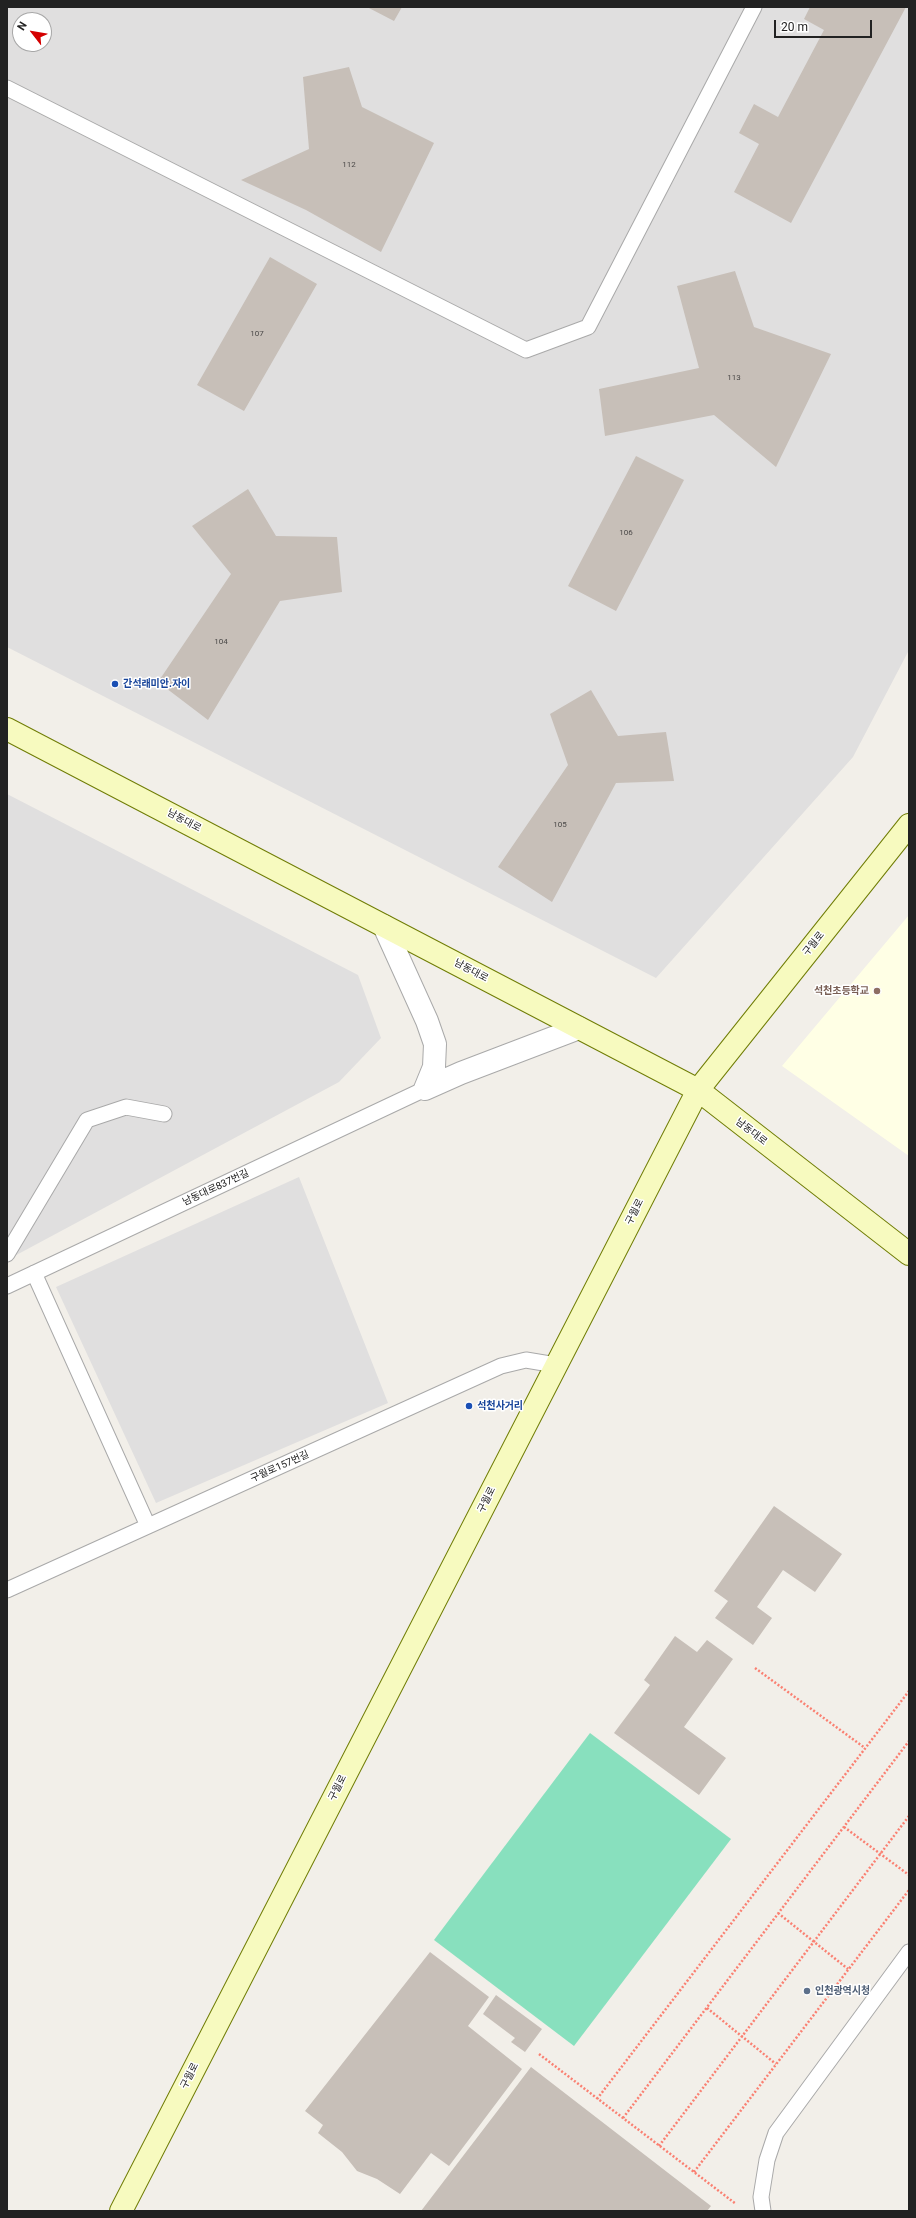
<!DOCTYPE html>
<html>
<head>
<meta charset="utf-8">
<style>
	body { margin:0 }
	#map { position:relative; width:916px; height:2218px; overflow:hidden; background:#f2efe9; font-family:Roboto,sans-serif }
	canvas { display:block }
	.frame { position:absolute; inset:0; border:8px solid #222; pointer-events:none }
	.north { position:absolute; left:12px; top:12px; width:40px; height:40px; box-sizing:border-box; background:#fff; border:1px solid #a7a7a7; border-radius:50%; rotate:301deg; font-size:11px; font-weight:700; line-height:16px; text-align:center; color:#222 }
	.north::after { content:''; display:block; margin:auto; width:14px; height:18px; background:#d40000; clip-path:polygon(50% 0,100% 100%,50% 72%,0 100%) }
	.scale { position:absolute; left:774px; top:20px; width:98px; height:18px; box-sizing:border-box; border:2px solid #222; border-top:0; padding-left:5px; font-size:12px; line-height:14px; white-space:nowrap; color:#222; -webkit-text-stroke:3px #fff; paint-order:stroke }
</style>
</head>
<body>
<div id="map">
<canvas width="916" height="2218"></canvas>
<div class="frame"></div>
<div class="north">N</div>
<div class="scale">20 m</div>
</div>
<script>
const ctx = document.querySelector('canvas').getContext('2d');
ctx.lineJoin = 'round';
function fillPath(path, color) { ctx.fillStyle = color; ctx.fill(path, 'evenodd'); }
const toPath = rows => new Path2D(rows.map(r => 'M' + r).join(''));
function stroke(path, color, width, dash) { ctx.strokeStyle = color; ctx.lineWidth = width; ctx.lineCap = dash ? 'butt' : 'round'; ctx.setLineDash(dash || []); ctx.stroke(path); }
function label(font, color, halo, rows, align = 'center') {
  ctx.font = font + ' Roboto,"Noto Sans KR",sans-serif'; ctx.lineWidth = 3; ctx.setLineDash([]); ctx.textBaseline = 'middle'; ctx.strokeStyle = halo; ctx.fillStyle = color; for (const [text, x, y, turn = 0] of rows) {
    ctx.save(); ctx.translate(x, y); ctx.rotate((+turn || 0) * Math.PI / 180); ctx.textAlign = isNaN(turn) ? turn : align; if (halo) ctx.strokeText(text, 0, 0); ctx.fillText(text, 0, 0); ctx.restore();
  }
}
const residential = toPath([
	[7,7,909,7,909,650,853,757,656,978,7,647],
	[20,20,44,20,44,44,20,44],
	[7,794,358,975,381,1038,339,1082,7,1260],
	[299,1177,388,1403,156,1503,56,1287]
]);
const education = toPath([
	[909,915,909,1156,782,1066]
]);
const pitch = toPath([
	[590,1733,731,1839,574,2046,434,1940]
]);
const building = toPath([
	[367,7,402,7,394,21],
	[810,7,906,7,791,223,734,192,759,144,739,133,754,104,778,117,824,30,804,19],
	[349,67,362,107,434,143,381,252,306,210,241,180,309,149,303,77],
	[270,257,317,284,244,411,197,385],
	[735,271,754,327,831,354,776,467,714,415,605,436,599,389,699,368,677,286],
	[636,456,684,480,616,611,568,586],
	[248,489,276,536,337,537,342,592,280,601,208,720,158,682,231,574,192,526],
	[591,690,618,736,666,732,674,781,616,783,552,902,498,867,568,765,550,714],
	[774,1506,842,1554,815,1592,783,1570,757,1607,772,1618,753,1645,715,1618,728,1601,714,1591],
	[675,1636,697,1652,707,1640,733,1659,684,1727,726,1758,699,1795,614,1733,650,1685,644,1680],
	[430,1952,489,1997,468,2026,522,2069,449,2166,431,2153,400,2194,377,2179,357,2171,342,2152,318,2133,323,2125,305,2111],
	[496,1995,542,2029,525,2052,511,2042,515,2038,483,2014],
	[531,2067,711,2206,707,2211,421,2211]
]);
const path = toPath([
	[755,1668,865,1748],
	[844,1827,909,1875],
	[778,1913,848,1969],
	[707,2008,776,2064],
	[539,2054,736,2204],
	[597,2099,909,1691],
	[623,2118,909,1741],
	[659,2146,909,1816],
	[694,2172,909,1890]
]);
const service = toPath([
	[7,88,526,350,588,327,754,7],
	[7,1254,87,1120,126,1107,164,1114],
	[34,1273,148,1526],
	[7,1286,425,1089],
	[7,1590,501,1366,526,1360,556,1365],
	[763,2211,761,2197,767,2160,776,2133,909,1952]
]);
const minor = toPath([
	[384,926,427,1021,435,1044,434,1067,425,1089,461,1073,579,1028]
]);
const secondary = toPath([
	[7,729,698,1090,909,1254],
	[121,2211,698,1090,909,825]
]);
const markers = [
	[115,684,4,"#1a4fb4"],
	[877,991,4,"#8d6e63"],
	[469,1406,4,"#1a4fb4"],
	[807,1991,4,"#5c6f8a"]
];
const numberNames = [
	["112",349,165],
	["107",257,334],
	["113",734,378],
	["106",626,533],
	["104",221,642],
	["105",560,825]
];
const transitNames = [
	["간석래미안.자이",123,684],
	["석천사거리",477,1406]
];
const streetNames = [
	["남동대로",184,821,28],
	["구월로",814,944,-51],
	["남동대로",471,971,28],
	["남동대로",751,1132,38],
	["남동대로837번길",216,1188,-25],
	["구월로",635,1212,-63],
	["구월로157번길",280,1467,-24],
	["구월로",487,1500,-63],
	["구월로",338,1788,-63],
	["구월로",190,2076,-63]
];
const educationNames = [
	["석천초등학교",869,991]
];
const serviceNames = [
	["인천광역시청",815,1991]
];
fillPath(residential, '#e0dfdf');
fillPath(education, '#ffffe5');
fillPath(pitch, '#88e0be');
fillPath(building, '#c7bfb8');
stroke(service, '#a9a9a9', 17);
stroke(minor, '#a9a9a9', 24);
stroke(secondary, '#707d05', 24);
stroke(path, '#fa8072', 2.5, [2, 2]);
stroke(service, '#fff', 15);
stroke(minor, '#fff', 22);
stroke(secondary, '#f7fabf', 22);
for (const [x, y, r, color] of markers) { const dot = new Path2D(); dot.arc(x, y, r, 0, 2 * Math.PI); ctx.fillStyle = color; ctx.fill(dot); stroke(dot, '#fff', 1.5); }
label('8px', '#4b4948', null, numberNames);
label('bold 10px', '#164399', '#fff', transitNames, 'left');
label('10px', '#222', '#fff', streetNames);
label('bold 10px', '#785e54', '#fff', educationNames, 'right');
label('bold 10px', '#4e5e75', '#fff', serviceNames, 'left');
</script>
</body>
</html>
